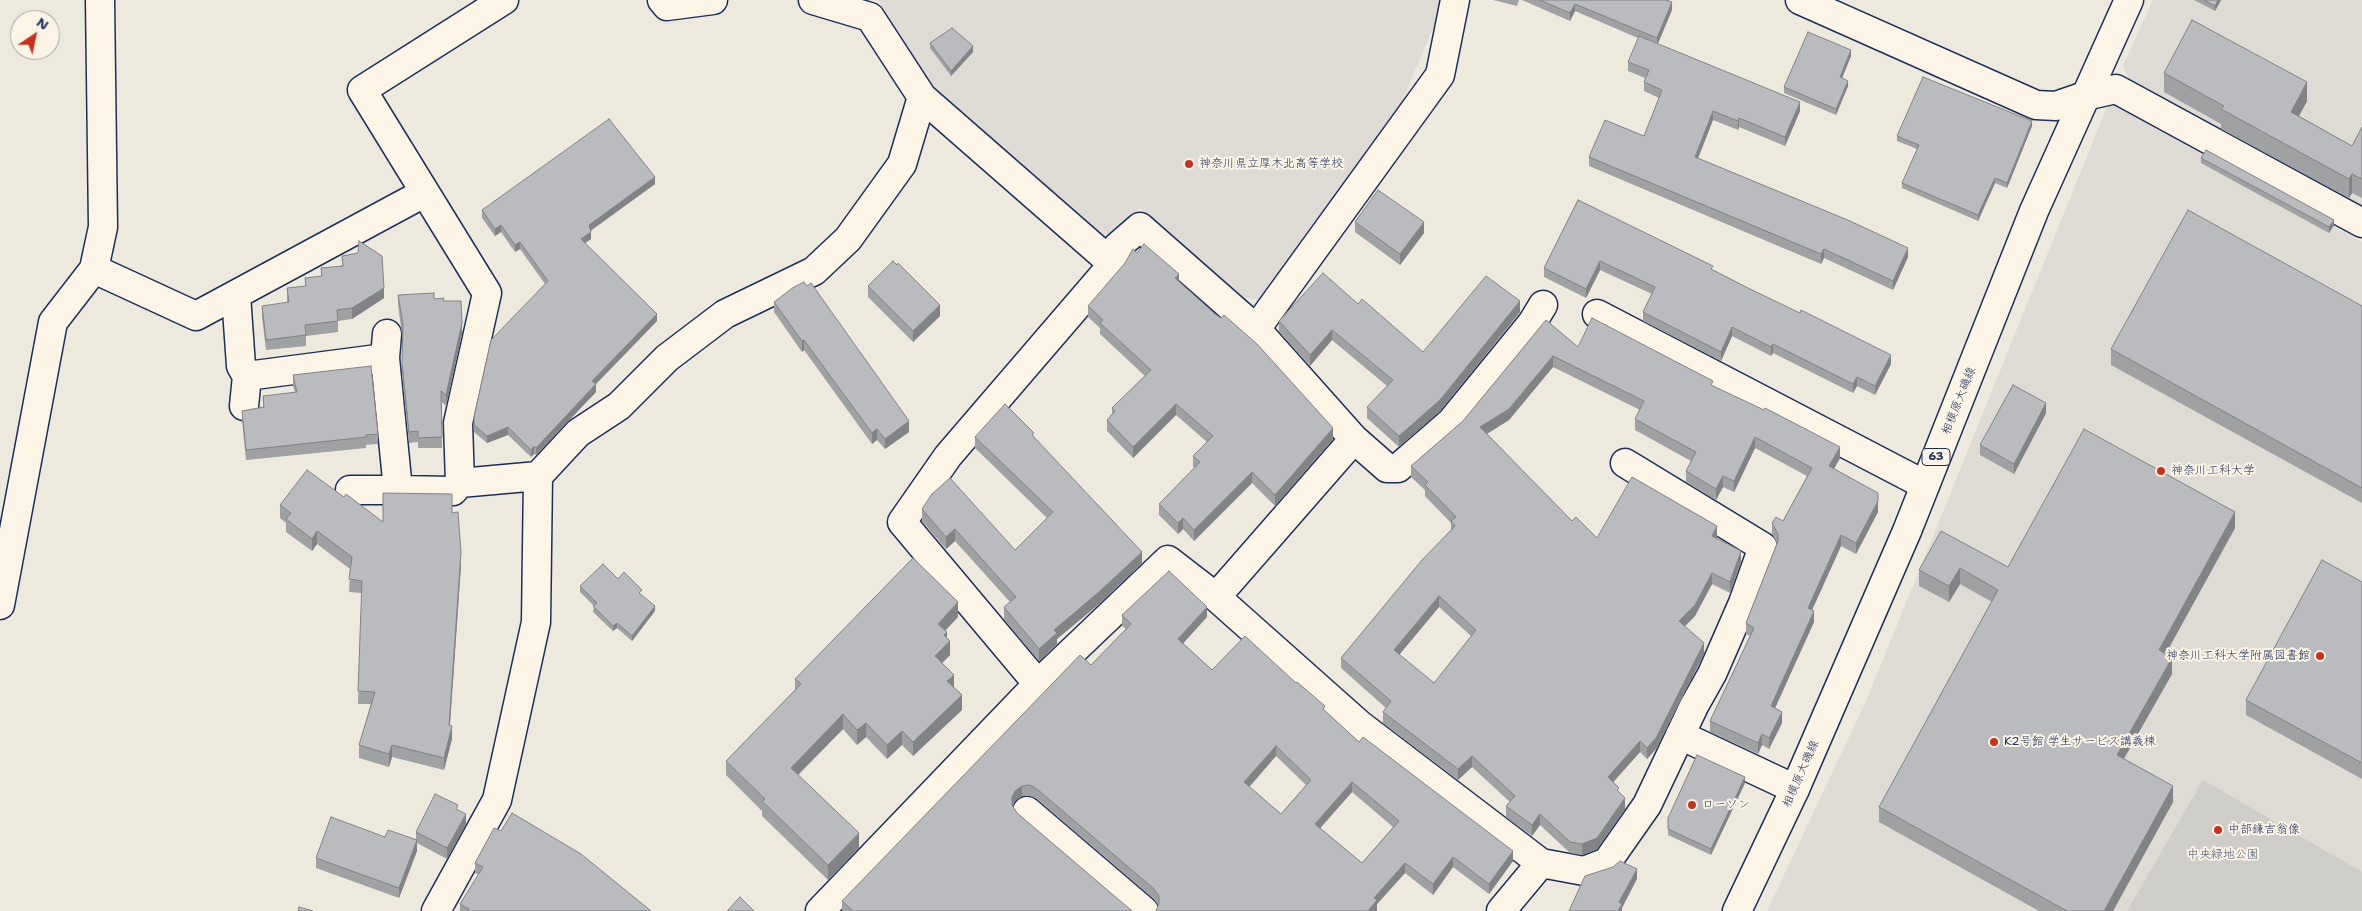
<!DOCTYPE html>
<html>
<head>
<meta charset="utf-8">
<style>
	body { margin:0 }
	#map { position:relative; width:2362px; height:911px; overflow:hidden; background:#eee9dd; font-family:"Shantell Sans",sans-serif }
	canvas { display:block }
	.north { position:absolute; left:10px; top:10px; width:50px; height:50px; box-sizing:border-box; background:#fcf5e5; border:1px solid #a2a6af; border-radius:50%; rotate:34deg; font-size:14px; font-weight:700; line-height:20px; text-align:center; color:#1b2f5e }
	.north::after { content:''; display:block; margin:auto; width:18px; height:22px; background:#c8321e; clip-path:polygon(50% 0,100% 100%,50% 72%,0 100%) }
</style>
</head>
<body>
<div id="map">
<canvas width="2362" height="911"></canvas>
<div class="north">N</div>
</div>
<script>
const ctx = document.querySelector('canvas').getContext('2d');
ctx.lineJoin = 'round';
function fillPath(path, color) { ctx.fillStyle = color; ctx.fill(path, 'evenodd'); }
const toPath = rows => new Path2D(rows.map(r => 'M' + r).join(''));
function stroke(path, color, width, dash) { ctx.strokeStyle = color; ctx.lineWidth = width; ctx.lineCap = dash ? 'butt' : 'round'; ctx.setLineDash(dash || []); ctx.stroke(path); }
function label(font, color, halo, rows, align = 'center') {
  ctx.font = font + ' "Shantell Sans","Klee One",sans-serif'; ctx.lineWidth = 4; ctx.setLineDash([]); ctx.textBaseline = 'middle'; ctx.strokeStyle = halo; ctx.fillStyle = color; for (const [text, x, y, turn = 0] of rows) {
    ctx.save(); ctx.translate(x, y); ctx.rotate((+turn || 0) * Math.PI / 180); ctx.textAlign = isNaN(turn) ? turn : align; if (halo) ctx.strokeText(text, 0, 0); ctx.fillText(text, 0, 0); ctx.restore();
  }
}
const built = toPath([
	[874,0,1445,0,1394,120,1264,300,1244,298,1140,208,1109,234,1095,236,930,87,879,1],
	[2153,0,2362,0,2362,207,2129,80,2123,65],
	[2109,102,2362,242,2362,911,1767,911,1867,699]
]);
const green = toPath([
	[2203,780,2362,872,2362,911,2127,911]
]);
const minor = toPath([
	[100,0,103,227,94,269,196,316,424,193],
	[504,0,362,90,487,293,458,423,460,483,538,476,578,433,619,406,667,358,725,314,814,271,848,239,902,164,922,97],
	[662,0,667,6,713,0],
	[813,0,870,17,922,97,1113,264],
	[1800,0,2036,105,2056,106,2085,96,2116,89,2362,223],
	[236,295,241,366,247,376,385,358,398,490,453,491,460,483],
	[1597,314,1925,485],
	[1256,329,1354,439],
	[385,358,387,334],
	[244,406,247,376],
	[350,490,398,490],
	[1216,597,1354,439,1387,468,1398,468,1451,422,1532,323,1543,305],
	[0,605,53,322,94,269],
	[1038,684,902,522,948,456,1113,264,1117,247,1140,227,1256,329,1440,75,1455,0],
	[1680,735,1795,789],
	[1027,811,1144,911],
	[436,911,497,800,536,622,538,476],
	[820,911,1038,684,1168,560,1216,597,1360,725,1541,863,1584,871,1607,862,1647,805,1694,706,1712,674,1743,603,1763,547,1625,463],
	[1501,911,1541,863]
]);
const primary = toPath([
	[1737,911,1795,789,1907,531,2034,211,2129,0]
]);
const wall = toPath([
	[1493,0,1519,0,1517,6],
	[1522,0,1666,0,1672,10,1657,44,1800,111,1785,146,1739,127,1738,130,1713,120,1698,158,1908,257,1893,290,1824,258,1821,264,1589,166,1589,157,1644,136,1659,98,1644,91,1644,82,1645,78,1628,71,1628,62,1638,38,1575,11,1570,21],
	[2194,0,2221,0,2215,11],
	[930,43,973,52,951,76,930,48],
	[1851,56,1842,78,1848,86,1836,115,1784,93,1784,87],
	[2164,73,2307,101,2299,116,2352,146,2362,127,2362,198,2352,193,2349,198,2221,129,2221,124,2164,92],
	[2032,126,2007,188,1995,183,1978,221,1902,188,1902,183,1917,149,1897,141,1897,136],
	[2201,158,2334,225,2329,233,2201,163],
	[655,184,590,231,591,239,585,243,657,321,596,384,596,392,536,455,534,454,531,457,508,435,487,443,474,432,474,417,545,284,520,249,515,252,501,232,495,236,482,218,482,210],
	[1578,200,1713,270,1891,364,1875,395,1857,386,1853,393,1773,353,1771,356,1732,336,1721,361,1643,321,1643,312,1652,294,1600,270,1586,298,1544,277,1544,268],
	[1355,222,1424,233,1400,265,1355,232],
	[1137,253,1179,281,1333,439,1275,506,1252,483,1194,541,1183,529,1178,534,1159,515,1159,504,1195,468,1193,467,1193,456,1207,442,1176,415,1133,458,1107,431,1107,420,1112,414,1112,408,1145,376,1100,334,1100,328,1088,317,1088,306],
	[342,256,384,298,352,319,338,321,338,332,306,336,306,346,266,350,262,317,262,306,287,303,287,288,305,286,305,278,321,276,321,268,342,266],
	[868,286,940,316,913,342,868,297],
	[398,295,434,299,443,301,462,334,446,406,442,402,442,448,418,448,418,442,409,443,402,374,402,334,398,305],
	[774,302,909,432,885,449,877,440,872,444,804,350,802,352,774,312],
	[1358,304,1423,352,1520,312,1440,411,1399,447,1367,418,1367,407,1387,386,1332,340,1310,366,1279,331,1279,321],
	[2362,306,2362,503,2111,365,2111,349],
	[1546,320,1578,347,1713,386,1840,458,1834,469,1878,512,1856,554,1841,546,1812,610,1814,622,1775,708,1782,723,1769,749,1762,745,1758,754,1710,732,1710,721,1750,636,1746,634,1746,623,1777,543,1772,534,1772,523,1783,521,1807,476,1755,448,1734,492,1723,487,1716,500,1686,482,1686,471,1691,461,1635,430,1635,419,1640,410,1553,367,1509,420,1487,434,1572,521,1597,538,1717,537,1717,538,1741,562,1730,593,1712,584,1695,616,1685,626,1704,654,1656,749,1647,759,1640,752,1613,782,1619,792,1625,809,1597,849,1582,855,1570,853,1540,825,1532,836,1506,817,1506,806,1510,802,1472,767,1458,780,1383,723,1383,712,1386,708,1341,668,1341,658,1451,530,1451,523,1425,496,1425,490,1411,477,1411,466,1463,421],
	[1439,607,1471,636,1434,683,1399,655],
	[293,375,378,434,378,444,366,445,366,448,246,460,242,421,242,411,263,407,263,396,295,393,293,386],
	[2046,413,2014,474,1980,455,1980,445],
	[975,437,1034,438,1142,563,1099,604,1057,639,1057,644,1039,661,1004,619,1004,607,1010,602,955,541,946,549,922,521,922,509,1015,550,1047,518,975,448],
	[344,497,383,522,452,513,461,565,450,726,452,739,444,770,392,757,389,767,359,758,359,745,371,704,358,704,362,593,349,592,350,569,317,544,312,551,286,532,286,523,280,518,280,505],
	[2235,528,2165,654,2172,674,2123,759,2173,802,2113,911,2039,911,1879,822,1879,807,1992,602,1960,584,1949,602,1919,586,1919,570,2008,567],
	[618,579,642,595,655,611,632,641,617,628,613,631,593,612,594,606,580,592,580,586],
	[2362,582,2362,779,2246,715,2246,700],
	[1122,615,1207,617,1183,643,1212,670,1325,711,1359,742,1513,861,1489,894,1453,867,1433,895,1405,873,1377,904,1377,911,1158,905,1154,899,1037,799,1030,796,1022,796,1015,801,1013,806,1017,813,1132,911,842,911,842,901,1091,665,1126,629,1122,626],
	[1276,756,1306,785,1281,814,1249,787],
	[1352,792,1393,827,1362,863,1320,828],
	[958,617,945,631,950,655,942,663,954,687,962,710,913,756,902,745,887,759,866,737,857,745,843,729,798,775,859,848,828,880,762,816,762,811,726,775,726,761,795,690,795,679],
	[1745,783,1711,855,1668,835,1668,818],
	[458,810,466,824,447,859,417,843,417,851,399,898,316,868,316,858,385,837,416,840,416,832],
	[475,863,651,911,460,911,460,904,479,875,475,873]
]);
const shadedWall = toPath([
	[2218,0,2221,0,2215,11,2215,6],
	[1672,2,1672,10,1657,46,1657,38],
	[1575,4,1575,11,1570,21,1570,13],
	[973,46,973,52,951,76,951,71],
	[1851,50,1851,56,1840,83,1840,77],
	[1848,81,1848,86,1836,115,1836,109],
	[2307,82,2307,101,2291,131,2291,112],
	[1800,102,1800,111,1785,146,1785,137],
	[1713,111,1713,120,1695,166,1695,157],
	[1739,118,1739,127,1738,130,1738,121],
	[2032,121,2032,126,2007,188,2007,183],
	[2352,174,2352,193,2349,198,2349,179],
	[655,177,655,184,589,232,589,225],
	[1995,178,1995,183,1978,221,1978,215],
	[2334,220,2334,225,2329,233,2329,227],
	[1424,222,1424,233,1400,265,1400,254],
	[501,225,501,232,495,236,495,229],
	[591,232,591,239,581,246,581,239],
	[520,242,520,249,515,252,515,245],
	[1908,248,1908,257,1893,290,1893,281],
	[1824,249,1824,258,1821,264,1821,254],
	[1600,261,1600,270,1586,298,1586,289],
	[1179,274,1179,285,1175,278],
	[384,288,384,298,352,319,352,308],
	[1520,301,1520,312,1440,411,1399,447,1399,436],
	[940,305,940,316,913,342,913,331],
	[657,314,657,321,592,388,592,381],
	[462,323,462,334,446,406,446,395],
	[1732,327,1732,336,1721,361,1721,352],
	[1332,330,1332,340,1310,366,1310,355],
	[804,340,804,350,802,352,802,341],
	[1773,344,1773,353,1771,356,1771,347],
	[1891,355,1891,364,1875,395,1875,386],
	[1553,356,1553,367,1509,420,1480,438,1480,427],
	[1857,377,1857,386,1853,393,1853,384],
	[596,384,596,392,536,455,536,448],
	[2046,403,2046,413,2014,474,2014,464],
	[1176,404,1176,415,1133,458,1133,447],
	[909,421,909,432,885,449,885,439],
	[508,427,508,435,487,443,487,436],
	[1333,428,1333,439,1275,506,1275,495],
	[877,429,877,440,872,444,872,433],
	[1755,437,1755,448,1734,492,1734,481],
	[534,446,534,454,531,457,531,450],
	[1840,447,1840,458,1829,477,1829,466],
	[1252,472,1252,483,1194,541,1194,530],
	[1723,476,1723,487,1716,500,1716,489],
	[1878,501,1878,512,1856,554,1856,543],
	[2235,512,2235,528,2159,666,2159,650],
	[1183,518,1183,529,1178,534,1178,523],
	[1717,526,1717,537,1712,547,1712,536],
	[955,529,955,541,946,549,946,537],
	[317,531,317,544,312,551,312,539],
	[1841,535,1841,546,1808,619,1808,608],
	[1741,551,1741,562,1730,593,1730,582],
	[461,552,461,565,449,737,452,726,452,739,444,770,444,758,449,725],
	[1142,552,1142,563,1099,604,1057,639,1057,644,1039,661,1039,649,1054,630],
	[1960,568,1960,584,1949,602,1949,586],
	[1712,573,1712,584,1695,616,1679,632,1679,621],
	[1439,596,1439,607,1394,661,1394,650],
	[958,602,958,617,938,638,938,624],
	[655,606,655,611,632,641,632,636],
	[1207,607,1207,617,1178,649,1178,639],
	[1814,611,1814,622,1771,717,1771,706],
	[617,623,617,628,613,631,613,626],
	[947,632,947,644,950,641,950,655,935,670,935,656,944,635],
	[1704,643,1704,654,1656,749,1647,759,1647,748],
	[2172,658,2172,674,2117,771,2117,755],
	[954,675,954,689,947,681],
	[962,695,962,710,913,756,913,742],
	[1782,712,1782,723,1769,749,1769,738],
	[843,714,843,729,791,782,791,768],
	[866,723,866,737,857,745,857,730],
	[902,731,902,745,887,759,887,745],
	[1762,734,1762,745,1758,754,1758,743],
	[1640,741,1640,752,1608,788,1608,777],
	[392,745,392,757,389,767,389,754],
	[1276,746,1276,756,1244,793,1244,782],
	[1472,756,1472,767,1458,780,1458,769],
	[1745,777,1745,783,1711,855,1711,849],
	[1352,782,1352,792,1315,834,1315,824],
	[1022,786,1022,796,1015,801,1012,808,1012,797,1015,791],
	[2173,786,2173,802,2113,911,2104,911],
	[1625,798,1625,809,1597,849,1582,855,1582,844],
	[466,814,466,824,447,859,447,848],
	[1540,814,1540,825,1532,836,1532,825],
	[859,833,859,848,828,880,828,865],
	[417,840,417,851,399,898,399,888],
	[1513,851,1513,861,1489,894,1489,884],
	[1453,857,1453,867,1433,895,1433,884],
	[1405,863,1405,873,1377,904,1377,911,1368,911,1374,898],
	[1637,869,1637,879,1622,908,1622,911,1618,911,1619,902]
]);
const building = toPath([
	[1540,0,1666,0,1672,2,1657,38,1575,4,1570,13,1540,0],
	[2204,0,2218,0,2215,6,2204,0],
	[2192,20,2307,82,2291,112,2352,146,2362,127,2362,179,2352,174,2349,179,2221,109,2224,106,2164,73,2192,20],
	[952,28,973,46,951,71,930,43,952,28],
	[1808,32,1851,50,1840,77,1848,81,1836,109,1784,87,1808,32],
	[1639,36,1800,102,1785,137,1739,118,1738,121,1713,111,1695,157,1850,221,1908,248,1893,281,1824,249,1821,254,1589,157,1605,120,1644,136,1662,90,1644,82,1649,70,1628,62,1639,36],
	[1923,77,2032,121,2007,183,1995,178,1978,215,1902,183,1919,145,1897,136,1923,77],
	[609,119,655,177,589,225,591,232,581,239,657,314,592,381,596,384,536,448,534,446,531,450,508,427,487,436,474,425,474,417,491,340,548,281,520,242,515,245,501,225,495,229,482,210,609,119],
	[2206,150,2334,220,2329,227,2201,158,2206,150],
	[1378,190,1424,222,1400,254,1355,222,1378,190],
	[1578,200,1713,266,1711,269,1750,289,1800,313,1801,310,1891,355,1875,386,1857,377,1853,384,1773,344,1771,347,1732,327,1721,352,1643,312,1655,287,1600,261,1586,289,1544,268,1578,200],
	[2188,210,2362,306,2362,488,2111,349,2188,210],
	[359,241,382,256,384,288,352,308,337,310,338,321,305,325,306,335,266,340,262,306,289,302,287,288,306,286,305,278,322,276,321,268,343,266,342,256,358,253,359,241],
	[1144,244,1179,274,1175,278,1215,314,1221,318,1224,315,1257,344,1333,428,1275,495,1252,472,1194,530,1183,518,1178,523,1159,504,1200,462,1193,456,1213,436,1176,404,1133,447,1107,420,1115,411,1112,408,1151,370,1100,323,1103,320,1088,306,1125,263,1133,249,1137,253,1144,244],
	[893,261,897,265,898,263,940,305,913,331,868,286,893,261],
	[1323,273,1358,304,1362,299,1423,352,1486,276,1520,301,1440,400,1399,436,1367,407,1393,380,1332,330,1310,355,1279,321,1323,273],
	[804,282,807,286,811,283,909,421,885,439,877,429,872,433,804,340,802,341,774,302,794,287,804,282],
	[434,293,434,299,444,298,443,301,461,301,462,323,446,395,441,391,442,437,418,438,418,431,409,432,402,363,403,324,398,295,434,293],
	[1592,318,1713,381,1711,385,1764,410,1765,408,1840,447,1829,466,1878,493,1878,501,1856,543,1841,535,1808,608,1814,611,1771,706,1782,712,1769,738,1762,734,1758,743,1710,721,1754,628,1746,623,1778,541,1778,534,1772,523,1776,517,1783,521,1812,468,1755,437,1734,481,1723,476,1716,489,1686,471,1696,452,1635,419,1644,401,1553,356,1509,409,1480,427,1572,521,1576,517,1597,538,1632,477,1717,526,1712,536,1741,551,1730,582,1712,573,1695,605,1679,621,1704,643,1656,738,1647,748,1640,741,1608,777,1619,788,1617,790,1625,798,1597,838,1582,844,1570,842,1540,814,1532,825,1506,806,1515,796,1472,756,1458,769,1383,712,1391,701,1341,658,1422,560,1455,526,1451,521,1456,517,1425,485,1428,482,1411,466,1463,421,1546,320,1578,347,1592,318],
	[1439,596,1476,630,1434,683,1394,650,1439,596],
	[371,366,378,434,366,435,366,437,246,450,242,411,264,407,263,396,297,392,293,375,371,366],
	[2013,385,2046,403,2014,464,1980,445,2013,385],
	[1005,404,1034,433,1032,435,1142,552,1099,592,1054,630,1057,633,1039,649,1004,607,1016,597,955,529,946,537,922,509,932,494,950,478,1015,550,1053,512,975,437,1005,404],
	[2084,429,2235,512,2159,650,2172,658,2117,755,2173,786,2104,911,2067,911,1879,807,1998,590,1960,568,1949,586,1919,570,1941,531,2008,567,2084,429],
	[307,470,344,497,346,494,383,522,383,493,452,494,452,513,458,512,461,552,449,725,452,726,444,758,392,745,389,754,359,745,375,692,358,691,362,581,349,579,352,557,317,531,312,539,286,519,291,513,280,505,307,470],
	[913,558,958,602,938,624,947,632,944,635,950,641,935,656,954,675,947,681,962,695,913,742,902,731,887,745,866,723,857,730,843,714,791,768,859,833,828,865,762,801,765,799,726,761,801,684,795,679,913,558],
	[2322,560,2362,582,2362,763,2246,700,2322,560],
	[603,564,618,579,624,572,642,590,639,593,655,606,632,636,617,623,613,626,593,606,597,603,580,586,603,564],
	[1169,571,1207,607,1178,639,1212,670,1245,636,1296,683,1297,682,1325,706,1323,709,1359,742,1363,737,1513,851,1489,884,1453,857,1433,884,1405,863,1374,898,1377,900,1368,911,1156,911,1159,903,1159,896,1154,889,1037,789,1030,785,1022,786,1015,791,1012,797,1012,805,1017,813,1132,911,853,911,842,901,1080,655,1091,665,1131,624,1122,615,1169,571],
	[1276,746,1311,780,1281,814,1244,782,1276,746],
	[1352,782,1399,821,1362,863,1315,824,1352,782],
	[1697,755,1745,777,1711,849,1668,829,1668,818,1697,755],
	[435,794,458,805,456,809,466,814,447,848,416,832,435,794],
	[512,813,581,854,651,911,468,911,469,909,460,904,483,867,475,863,494,828,501,831,512,813],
	[331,817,385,837,388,830,417,840,399,888,316,858,331,817],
	[1620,861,1637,869,1619,902,1622,904,1618,911,1569,911,1585,876,1613,867,1620,861],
	[740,897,754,911,727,911,740,897],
	[299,907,313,911,298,911,299,907]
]);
const markers = [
	[1189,164,5,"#c8321e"],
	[2161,471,5,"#c8321e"],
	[2320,656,5,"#c8321e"],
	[1994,742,5,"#c8321e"],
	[1692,805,5,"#c8321e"],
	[2218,830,5,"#c8321e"]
];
const shields = [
	[1936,457,28]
];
const shieldNames = [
	["63",1936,457]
];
const poiNames = [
	["神奈川県立厚木北高等学校",1199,164],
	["神奈川工科大学",2171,471],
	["神奈川工科大学附属図書館",2310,656,"right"],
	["K2号館 学生サービス講義棟",2004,742],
	["ローソン",1702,805],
	["中部鎌吉翁像",2228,830]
];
const streetNames = [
	["相模原大磯線",1959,401,-68],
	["相模原大磯線",1801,774,-66]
];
const parkNames = [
	["中央緑地公園",2223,855]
];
fillPath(built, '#dedbd4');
fillPath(green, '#cfcdca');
stroke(minor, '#1b2f5e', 31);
stroke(primary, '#1b2f5e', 31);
stroke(minor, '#fcf5e5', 28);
stroke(primary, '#fcf5e5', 28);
fillPath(wall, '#a0a1a3');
fillPath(shadedWall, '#828385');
fillPath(building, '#babbbe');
stroke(building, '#828385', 1);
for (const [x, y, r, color] of markers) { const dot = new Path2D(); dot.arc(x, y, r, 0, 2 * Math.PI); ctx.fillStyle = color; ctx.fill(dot); stroke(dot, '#fcf5e5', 2); }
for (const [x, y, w] of shields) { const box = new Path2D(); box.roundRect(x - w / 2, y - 8.5, w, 17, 4); ctx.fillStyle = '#fcf5e5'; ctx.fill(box); stroke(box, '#1b2f5e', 1); }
label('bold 11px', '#1b2f5e', null, shieldNames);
label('12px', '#1b2f5e', '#fcf5e5', poiNames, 'left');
label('12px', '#1b2f5e', '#fcf5e5', streetNames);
label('12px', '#485679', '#fcf5e5', parkNames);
</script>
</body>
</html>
